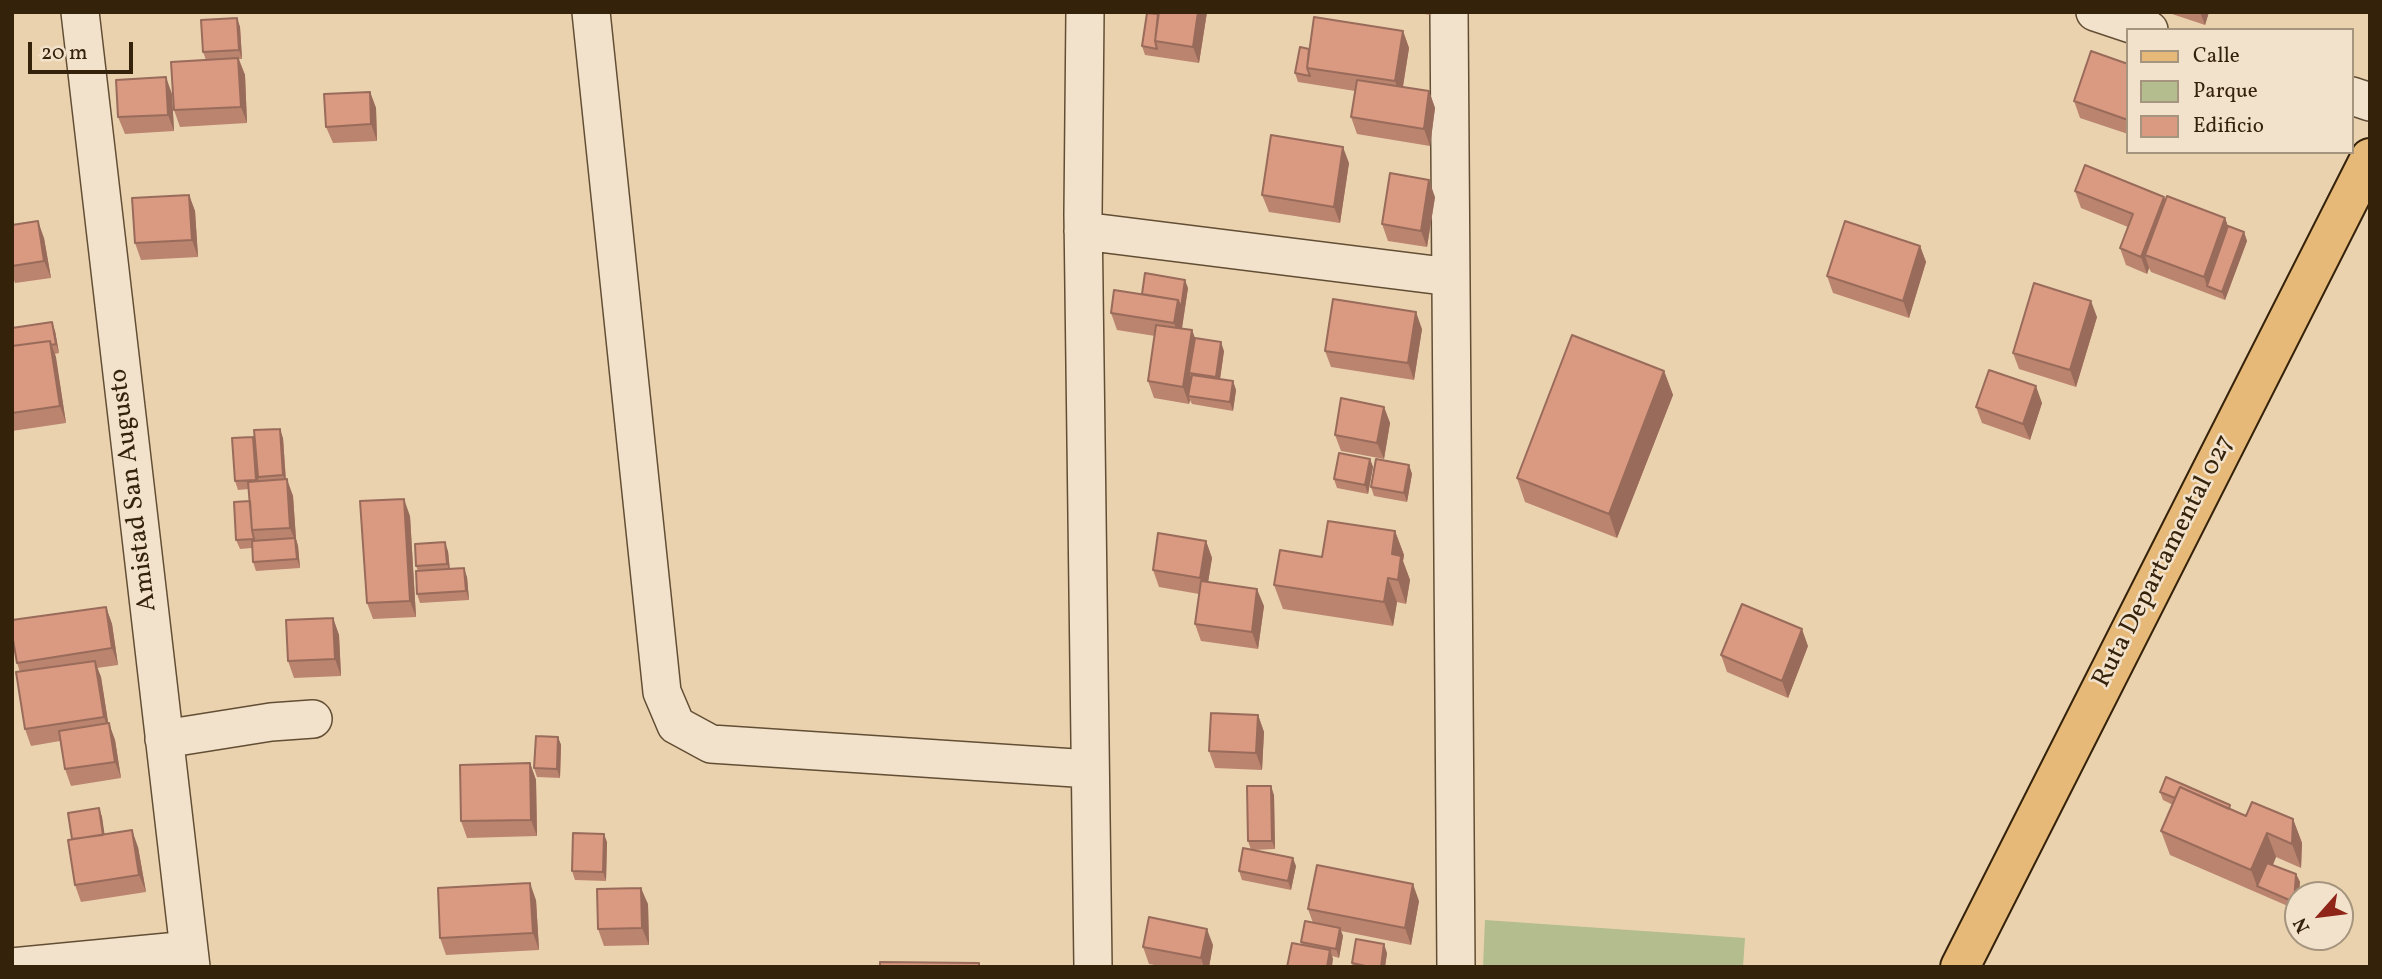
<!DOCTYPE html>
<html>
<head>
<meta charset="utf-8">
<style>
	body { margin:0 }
	#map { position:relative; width:2382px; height:979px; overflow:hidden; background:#ebd2af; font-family:Vollkorn,serif }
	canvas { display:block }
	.frame { position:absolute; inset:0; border:14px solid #35220b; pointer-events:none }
	.legend { position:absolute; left:2126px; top:28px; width:228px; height:126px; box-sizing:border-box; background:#f2e2cb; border:2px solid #a6957e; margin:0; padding:9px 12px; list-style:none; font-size:21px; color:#35220b }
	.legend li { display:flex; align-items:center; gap:14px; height:35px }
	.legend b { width:35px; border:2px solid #a6957e }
	.north { position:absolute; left:2284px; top:881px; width:70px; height:70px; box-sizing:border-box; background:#f2e2cb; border:2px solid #a6957e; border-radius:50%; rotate:242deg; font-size:19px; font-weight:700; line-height:28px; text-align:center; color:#35220b }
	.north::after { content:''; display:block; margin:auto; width:24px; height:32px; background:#8f2418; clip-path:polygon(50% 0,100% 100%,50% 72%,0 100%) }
	.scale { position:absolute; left:28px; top:42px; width:105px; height:32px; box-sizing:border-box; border:4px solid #35220b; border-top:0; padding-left:9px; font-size:21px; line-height:24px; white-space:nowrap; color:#35220b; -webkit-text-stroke:5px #f2e2cb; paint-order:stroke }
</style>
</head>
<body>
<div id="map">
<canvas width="2382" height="979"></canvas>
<div class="frame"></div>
<ul class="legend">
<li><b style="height:9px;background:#e6b978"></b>Calle</li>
<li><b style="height:19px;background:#b3bd8d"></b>Parque</li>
<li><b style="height:19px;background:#da9981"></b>Edificio</li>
</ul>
<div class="north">N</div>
<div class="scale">20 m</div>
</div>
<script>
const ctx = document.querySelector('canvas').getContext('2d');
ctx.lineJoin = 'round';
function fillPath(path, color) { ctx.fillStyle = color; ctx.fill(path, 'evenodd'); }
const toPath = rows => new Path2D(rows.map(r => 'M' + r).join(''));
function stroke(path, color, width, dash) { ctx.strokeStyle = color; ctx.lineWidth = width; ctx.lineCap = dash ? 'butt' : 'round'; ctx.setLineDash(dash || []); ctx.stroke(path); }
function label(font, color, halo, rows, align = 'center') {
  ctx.font = font + ' Vollkorn,serif'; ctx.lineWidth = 5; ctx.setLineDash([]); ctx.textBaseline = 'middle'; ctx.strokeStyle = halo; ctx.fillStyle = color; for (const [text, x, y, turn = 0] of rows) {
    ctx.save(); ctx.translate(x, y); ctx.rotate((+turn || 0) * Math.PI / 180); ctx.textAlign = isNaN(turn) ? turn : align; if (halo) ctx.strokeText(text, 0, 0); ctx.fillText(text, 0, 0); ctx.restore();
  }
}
const green = toPath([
	[1485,920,1745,938,1743,967,1483,967]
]);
const minor = toPath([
	[80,12,191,967],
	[591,12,662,692,676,725,711,744,1090,769],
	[1085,12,1083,214,1093,967],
	[1449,12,1456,967],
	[2095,12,2149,30],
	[2352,96,2370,102],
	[1083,231,1451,277],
	[164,739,271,722,313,719],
	[12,967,189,950]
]);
const major = toPath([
	[1960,967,2370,158]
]);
const wall = toPath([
	[1207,12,1199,63,1145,55,1142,46,1158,14],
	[1411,12,1432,12,1431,15],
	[2166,12,2209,12,2205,25],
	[237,18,240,27,242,59,239,59,245,75,247,123,180,127,174,110,206,60,203,52],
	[1403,31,1409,48,1403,87,1429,91,1435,108,1430,146,1357,134,1351,117,1355,91,1298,82,1295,73,1309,49],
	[2128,64,2128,134,2080,118,2074,101],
	[370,92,376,108,377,141,333,143,326,127],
	[172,94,174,131,125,134,118,117],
	[1349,163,1340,223,1269,212,1262,195],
	[2075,191,2164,197,2165,201,2225,218,2228,226,2244,232,2247,241,2225,300,2151,272,2149,268,2147,274,2126,265,2120,248,2128,227,2081,208],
	[189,195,195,211,198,257,141,260,135,243],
	[1435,197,1427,247,1388,241,1382,224],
	[12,225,44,238,51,278,15,283,12,275],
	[1920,246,1926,262,1909,318,1833,293,1827,276],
	[1188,288,1182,329,1192,330,1195,338,1224,351,1220,379,1233,381,1236,390,1233,411,1192,404,1190,400,1189,404,1154,398,1148,381,1155,336,1117,330,1111,313,1142,294],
	[2097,317,2076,387,2019,369,2013,353],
	[12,328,55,331,59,353,55,354,66,423,12,431],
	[1422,329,1414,380,1331,367,1325,351],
	[1664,371,1673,395,1617,538,1525,502,1517,478],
	[2042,403,2030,440,1982,423,1976,407],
	[1384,407,1390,423,1384,459,1341,451,1335,435],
	[283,438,286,480,293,496,296,539,298,546,300,568,256,571,253,562,252,548,240,549,236,540,250,501,249,489,238,490,235,481],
	[1370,459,1373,467,1368,494,1337,488,1334,479],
	[1409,465,1412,474,1407,502,1374,496,1371,487],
	[410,516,416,617,373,619,367,603],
	[1395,531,1404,555,1403,561,1410,580,1406,604,1397,602,1393,626,1283,609,1274,585],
	[1206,541,1212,558,1208,582,1264,606,1258,649,1201,641,1195,624,1199,594,1159,587,1153,570],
	[448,551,450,569,467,577,469,600,420,603,417,594,418,571,416,566],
	[106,607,112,624,118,665,97,668,101,677,108,723,115,740,121,778,71,786,65,769,60,741,31,746,25,729,20,672,17,663],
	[333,618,339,635,341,676,294,678,288,661],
	[1808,646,1788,698,1727,672,1721,655],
	[1258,715,1264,732,1262,770,1215,768,1209,751],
	[558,737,561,745,560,778,537,777,534,768],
	[530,763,536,780,537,836,467,838,461,821],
	[2160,792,2232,810,2246,816,2293,819,2302,843,2301,868,2276,857,2273,865,2296,874,2300,882,2297,910,2170,855,2161,831,2173,805,2163,800],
	[1274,795,1275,849,1253,850,1296,866,1291,890,1242,880,1239,871,1251,850,1248,841],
	[99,808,102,817,104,835,138,847,146,892,81,902,75,885,72,839],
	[607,842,606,881,575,880,572,871],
	[536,900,539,950,446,955,440,938],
	[1419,901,1411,945,1341,931,1343,936,1339,958,1332,956,1333,959,1302,945,1301,942,1313,923,1308,909],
	[648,904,649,945,604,946,598,929],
	[1213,945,1209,967,1165,967,1149,964,1143,947],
	[1387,953,1385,967,1353,967,1352,963]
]);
const shadedWall = toPath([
	[1198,12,1207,12,1199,63,1193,47],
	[2200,12,2209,12,2205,25],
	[237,18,240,27,242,59,239,50],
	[1403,31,1409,48,1401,98,1395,81],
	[238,58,245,75,247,123,241,107],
	[166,77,172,94,174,131,168,115],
	[1429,91,1435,108,1430,146,1424,129],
	[370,92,376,108,377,141,371,124],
	[1343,147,1349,163,1340,223,1334,207],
	[1429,180,1435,197,1427,247,1421,231],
	[189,195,195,211,198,257,192,240],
	[2164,197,2170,214,2145,255,2149,268,2147,274,2141,257],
	[2225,218,2231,235,2207,286,2204,277],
	[38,221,44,238,51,278,44,261],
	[2244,232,2247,241,2225,300,2222,292],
	[1920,246,1926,262,1909,318,1903,301],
	[1185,280,1188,288,1180,340,1174,323,1178,300],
	[2091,301,2097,317,2076,387,2070,370],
	[1416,312,1422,329,1414,380,1408,363],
	[52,322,55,331,59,353,56,344],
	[1192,330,1198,347,1189,373,1193,381,1188,396,1190,400,1189,404,1183,387],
	[50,341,56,357,66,423,60,406],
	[1221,342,1224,351,1219,386,1216,377],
	[1664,371,1673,395,1617,538,1609,514],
	[1233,381,1236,390,1233,411,1230,402],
	[2036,386,2042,403,2030,440,2023,424],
	[1384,407,1390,423,1384,459,1377,443],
	[280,429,283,438,286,484,283,475],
	[253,437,256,445,259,488,256,480],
	[1370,459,1373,467,1368,494,1365,485],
	[1409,465,1412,474,1407,502,1404,493],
	[287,479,293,496,296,539,298,546,300,568,297,559,296,543,290,528],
	[404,499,410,516,416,617,410,601],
	[1395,531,1404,555,1403,561,1410,580,1406,604,1398,580,1392,554],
	[1206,541,1212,558,1206,595,1200,578],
	[445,542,448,551,450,573,447,564],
	[464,568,467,577,469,600,466,591],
	[1388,578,1397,602,1393,626,1384,602],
	[1257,589,1264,606,1258,649,1252,632],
	[106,607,112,624,118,665,112,648],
	[333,618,339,635,341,676,335,659],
	[1802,629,1808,646,1788,698,1782,681],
	[95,661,101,677,110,734,104,717],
	[1258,715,1264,732,1262,770,1256,753],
	[109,723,115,740,121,778,115,762],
	[558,737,561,745,560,778,557,769],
	[530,763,536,780,537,836,531,820],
	[1271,786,1274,795,1275,849,1272,841],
	[99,808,102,817,107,850,104,841],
	[2293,819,2302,843,2301,868,2292,844],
	[132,830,138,847,146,892,139,875],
	[2267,833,2276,857,2263,888,2257,886,2251,870],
	[604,834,607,842,606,881,603,872],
	[1293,858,1296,866,1291,890,1288,881],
	[2296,874,2300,882,2297,910,2294,902],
	[530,883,536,900,539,950,533,933],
	[1413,884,1419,901,1411,945,1405,928],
	[641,888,648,904,649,945,642,928],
	[1340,928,1343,936,1339,958,1336,949],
	[1207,929,1213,945,1209,967,1204,967,1201,958],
	[1384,944,1387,953,1385,967,1381,967],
	[1330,950,1333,959,1332,967,1327,967]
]);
const building = toPath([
	[1159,12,1198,12,1193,47,1155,41,1159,12],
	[1147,13,1158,14,1155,41,1157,49,1142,46,1147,13],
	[1314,17,1403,31,1395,81,1307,68,1314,17],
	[237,18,239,50,203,52,201,20,237,18],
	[1300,47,1309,49,1307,68,1310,76,1295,73,1300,47],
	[2091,51,2128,64,2128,120,2074,101,2091,51],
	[238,58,241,107,174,110,171,62,238,58],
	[166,77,168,115,118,117,116,80,166,77],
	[1357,80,1429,91,1424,129,1351,117,1357,80],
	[370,92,371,124,326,127,324,94,370,92],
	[1271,135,1343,147,1334,207,1262,195,1271,135],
	[2085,165,2164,197,2141,257,2120,248,2133,214,2075,191,2085,165],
	[1390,173,1429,180,1421,231,1382,224,1390,173],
	[189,195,192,240,135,243,132,198,189,195],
	[2167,196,2225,218,2204,277,2145,255,2167,196],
	[38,221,44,261,12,266,12,225,38,221],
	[1845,221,1920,246,1903,301,1827,276,1845,221],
	[2228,226,2244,232,2222,292,2207,286,2228,226],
	[1145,273,1185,280,1181,308,1178,300,1142,294,1145,273],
	[2034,283,2091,301,2070,370,2013,353,2034,283],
	[1114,290,1178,300,1174,323,1111,313,1114,290],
	[1333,299,1416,312,1408,363,1325,351,1333,299],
	[52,322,56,344,51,345,50,341,12,346,12,328,52,322],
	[1156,325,1192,330,1183,387,1148,381,1156,325],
	[1572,335,1664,371,1609,514,1517,478,1572,335],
	[1195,338,1221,342,1216,377,1189,373,1195,338],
	[50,341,60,406,12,413,12,346,50,341],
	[1989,370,2036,386,2023,424,1976,407,1989,370],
	[1192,375,1233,381,1230,402,1188,396,1192,375],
	[1341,398,1384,407,1377,443,1335,435,1341,398],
	[280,429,283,475,258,477,254,430,280,429],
	[253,437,256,480,235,481,232,438,253,437],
	[1339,453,1370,459,1365,485,1334,479,1339,453],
	[1376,459,1409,465,1404,493,1371,487,1376,459],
	[287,479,290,528,252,530,248,482,287,479],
	[404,499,410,601,367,603,360,501,404,499],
	[250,501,252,530,254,539,236,540,234,502,250,501],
	[1328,521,1395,531,1392,554,1401,556,1398,580,1388,578,1384,602,1274,585,1280,550,1322,557,1328,521],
	[1158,533,1206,541,1200,578,1153,570,1158,533],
	[295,538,297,559,253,562,252,541,295,538],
	[445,542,447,564,416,566,415,544,445,542],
	[464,568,466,591,417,594,416,571,464,568],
	[1201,581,1257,589,1252,632,1195,624,1201,581],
	[1742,604,1802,629,1782,681,1721,655,1742,604],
	[106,607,112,648,17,663,12,634,12,620,106,607],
	[333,618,335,659,288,661,286,620,333,618],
	[95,661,104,717,25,729,16,672,95,661],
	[1211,713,1258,715,1256,753,1209,751,1211,713],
	[109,723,115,762,65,769,59,731,109,723],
	[536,736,558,737,557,769,534,768,536,736],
	[530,763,531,820,461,821,460,765,530,763],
	[2166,777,2230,805,2229,809,2180,787,2175,798,2160,792,2166,777],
	[1247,786,1271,786,1272,841,1248,841,1247,786],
	[2180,787,2246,816,2252,802,2293,819,2292,844,2267,833,2251,870,2161,831,2180,787],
	[99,808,103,835,72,839,68,813,99,808],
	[132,830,139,875,75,885,68,840,132,830],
	[573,833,604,834,603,872,572,871,573,833],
	[1243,848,1293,858,1288,881,1239,871,1243,848],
	[2267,863,2296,874,2294,902,2257,886,2267,863],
	[1317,865,1413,884,1405,928,1308,909,1317,865],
	[530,883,533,933,440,938,438,888,530,883],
	[641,888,642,928,598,929,597,889,641,888],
	[1149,917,1207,929,1201,958,1143,947,1149,917],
	[1305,921,1340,928,1336,949,1301,942,1305,921],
	[1356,939,1384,944,1381,967,1370,967,1352,963,1356,939],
	[1292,943,1330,950,1327,967,1287,967,1292,943],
	[880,962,979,963,979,967,880,967,880,962]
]);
const streetNames = [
	["Amistad San Augusto",135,490,-97],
	["Ruta Departamental 027",2165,562,-63]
];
fillPath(green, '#b3bd8d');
stroke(minor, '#624e34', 40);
stroke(major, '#35220b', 42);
stroke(minor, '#f2e2cb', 37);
stroke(major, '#e6b978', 38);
fillPath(wall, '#bb846f');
fillPath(shadedWall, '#996b5a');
fillPath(building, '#da9981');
stroke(building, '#996b5a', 2);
label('26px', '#35220b', '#f2e2cb', streetNames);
</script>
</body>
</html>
